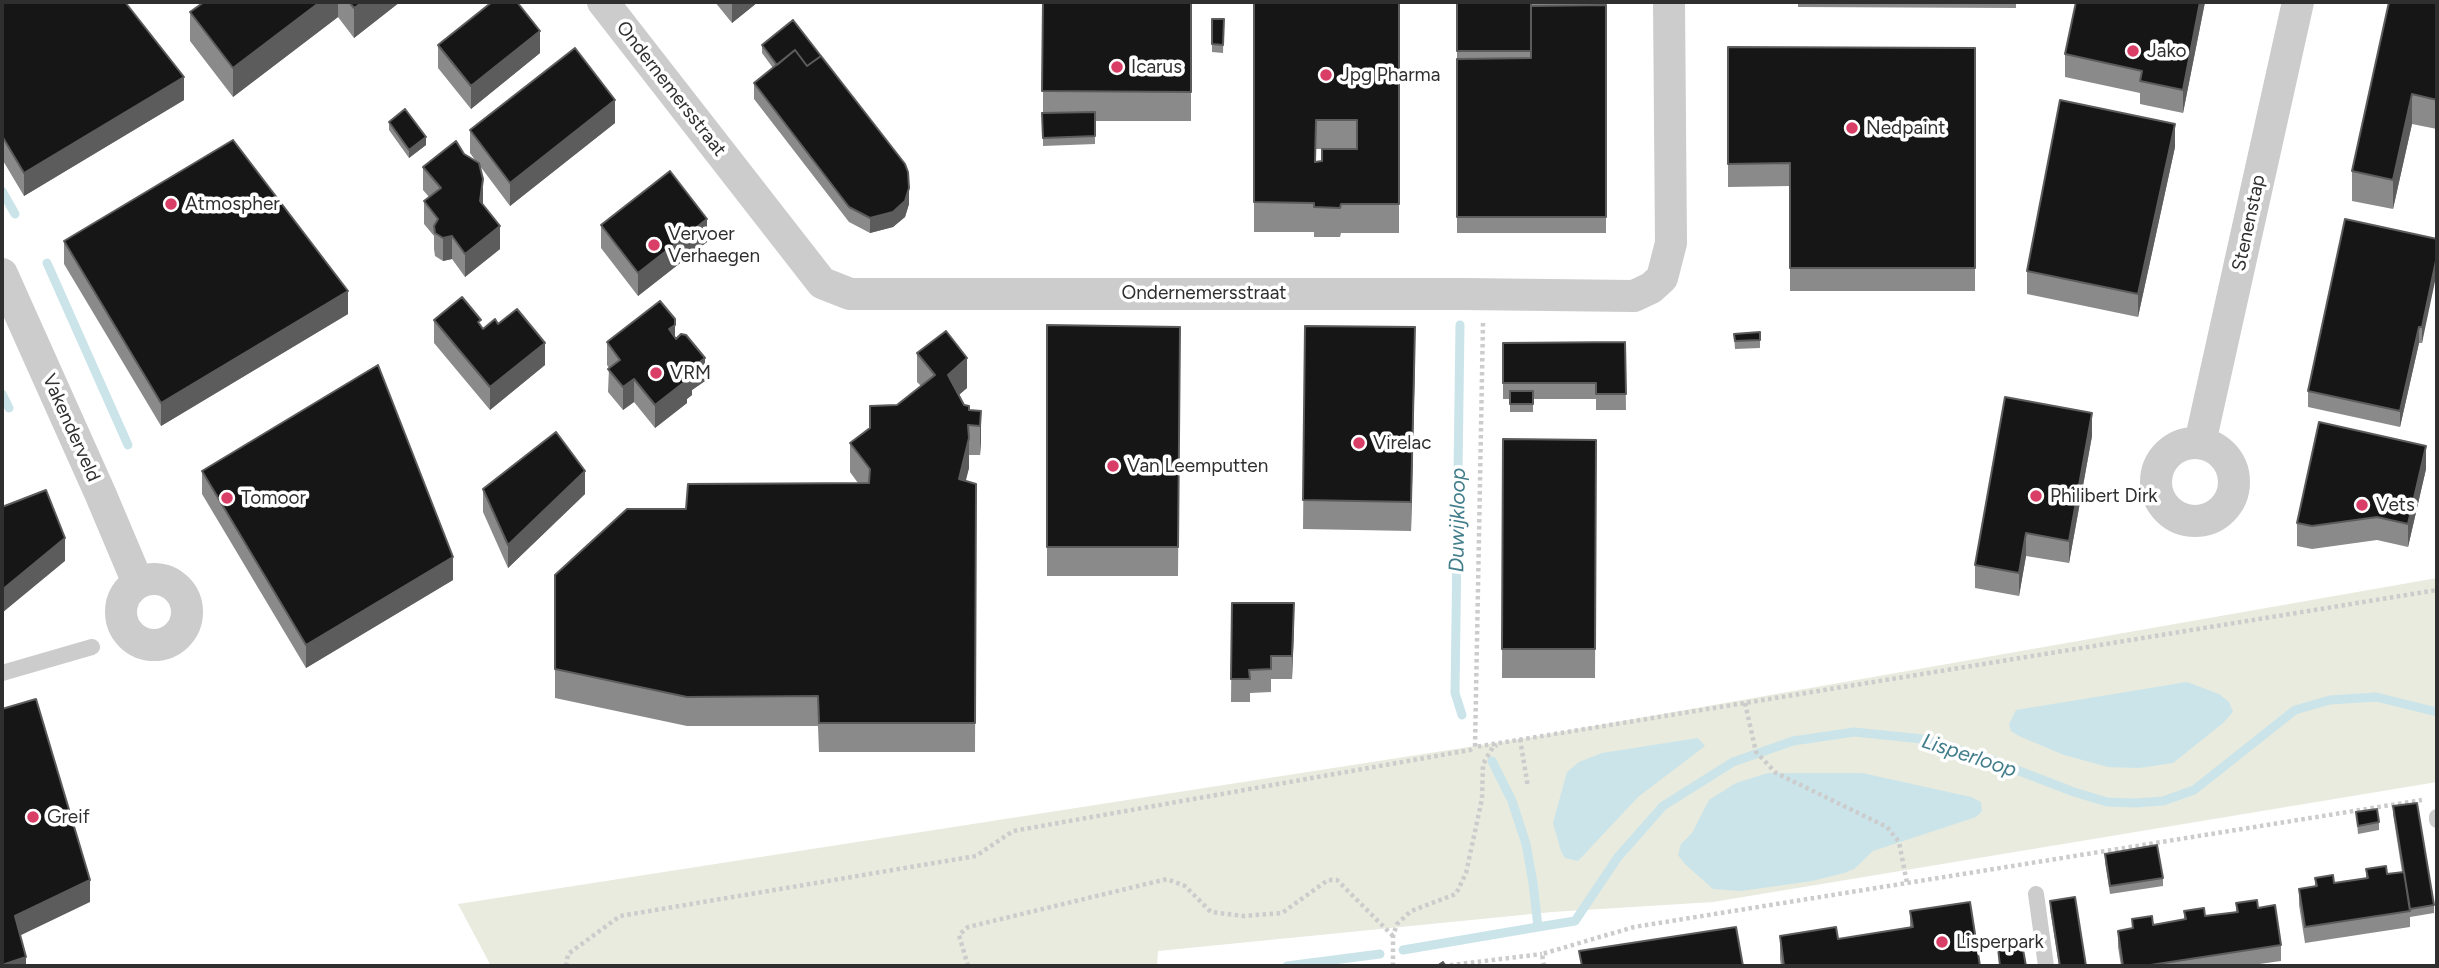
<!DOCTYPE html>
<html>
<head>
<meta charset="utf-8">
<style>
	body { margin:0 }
	#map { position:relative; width:2439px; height:968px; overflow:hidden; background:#fff; font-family:Figtree,sans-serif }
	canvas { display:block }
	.frame { position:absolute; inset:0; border:4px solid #2f2f2f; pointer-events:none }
</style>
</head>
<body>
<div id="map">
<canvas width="2439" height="968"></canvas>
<div class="frame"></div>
</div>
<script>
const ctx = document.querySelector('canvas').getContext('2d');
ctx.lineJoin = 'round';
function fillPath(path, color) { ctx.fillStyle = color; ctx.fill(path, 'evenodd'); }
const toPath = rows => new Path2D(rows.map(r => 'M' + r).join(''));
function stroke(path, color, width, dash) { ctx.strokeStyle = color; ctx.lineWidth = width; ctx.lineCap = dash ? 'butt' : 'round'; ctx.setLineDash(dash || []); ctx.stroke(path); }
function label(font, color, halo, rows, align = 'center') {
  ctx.font = font + ' Figtree,sans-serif'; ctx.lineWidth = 7; ctx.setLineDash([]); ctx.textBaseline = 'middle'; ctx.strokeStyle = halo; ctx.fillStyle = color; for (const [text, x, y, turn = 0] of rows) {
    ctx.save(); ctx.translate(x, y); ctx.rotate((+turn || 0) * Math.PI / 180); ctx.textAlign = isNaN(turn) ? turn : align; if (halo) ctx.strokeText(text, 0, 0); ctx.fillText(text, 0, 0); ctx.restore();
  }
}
const green = toPath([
	[2437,578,2437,782,1713,902,1552,912,1158,951,1157,966,491,966,458,904,1520,739]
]);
const water = toPath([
	[2187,682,2219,694,2229,702,2233,712,2223,723,2173,763,2139,768,2108,767,2064,755,2019,736,2011,731,2009,724,2016,710],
	[1698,738,1705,746,1638,797,1578,861,1565,858,1561,851,1553,823,1567,772,1579,762,1602,753],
	[1768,773,1862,773,1971,797,1981,802,1982,811,1976,817,1873,851,1854,869,1844,873,1812,881,1741,891,1713,889,1685,864,1678,855,1681,844,1692,833,1709,800,1736,783]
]);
const stream = toPath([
	[2,191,15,214],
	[47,263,128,445],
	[1460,325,1455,693,1462,715],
	[2,394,9,408],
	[1538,927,1575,921,1618,857,1663,806,1733,762,1793,741,1854,732,1923,739,1988,759,2074,792,2107,802,2135,803,2163,801,2194,790,2295,710,2330,700,2376,697,2437,712],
	[1403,950,1538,927,1533,883,1526,844,1512,801,1492,761],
	[1287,966,1380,954]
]);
const path = toPath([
	[1483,323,1475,747,2437,590],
	[1745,703,1756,752,1776,773,1887,827,1899,842,1907,883],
	[1520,739,1528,787],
	[566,966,568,954,620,916,976,856,1013,831,1470,750,1475,747],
	[968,966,959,935,968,927,1167,879,1185,886,1211,912,1244,916,1282,913,1328,880,1337,880,1393,936],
	[1393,966,1393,936,1397,924,1411,911,1456,894,1466,873,1482,799,1483,764,1493,747,1497,745],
	[1443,966,1542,954],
	[1544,966,1542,954,1634,927,2422,800]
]);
const service = toPath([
	[2,673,92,647],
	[2437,817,2437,820],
	[2036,894,2046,966]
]);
const minor = toPath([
	[603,2,822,283,850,294,1463,294,1634,296,1651,288,1662,278,1671,243,1669,2],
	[2,274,100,493,138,583],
	'2156 482a39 39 0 1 1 78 0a39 39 0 1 1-78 0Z',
	[2200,443,2298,2],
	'121 612a33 33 0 1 1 66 0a33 33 0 1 1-66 0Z'
]);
const wall = toPath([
	[2,2,184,100,24,196,2,159],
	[204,2,400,2,354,38,338,17,233,97,190,41,190,12],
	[715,2,758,2,732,23],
	[1043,2,1191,2,1191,121,1095,121,1095,144,1043,146],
	[1254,2,1399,2,1399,233,1341,233,1340,237,1314,237,1314,232,1254,232],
	[1316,149,1322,149,1322,161,1316,162],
	[1457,2,1606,2,1606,233,1457,233],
	[1798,2,2016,2,2016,8,1798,7],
	[2205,2,2183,113,2140,104,2140,93,2065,77,2065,54],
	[2437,2,2437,129,2412,124,2393,209,2352,201,2352,171],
	[1212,19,1224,19,1223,53,1212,52],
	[438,45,540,53,471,109,438,68],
	[762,45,909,204,905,217,893,227,870,233,849,222,754,99,754,83,773,68,762,53],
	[1728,47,1975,48,1975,291,1790,291,1790,186,1728,187],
	[389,122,426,145,409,158,389,130],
	[615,123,510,206,480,166,483,205,500,249,465,277,452,259,443,261,435,256,434,249,434,236,424,224,424,201,429,197,423,190,423,167,475,160,470,153,470,130],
	[2175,147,2138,317,2027,294,2027,271],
	[601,225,707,242,638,296,601,248],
	[2437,239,2422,343,2419,343,2400,427,2308,407,2308,391],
	[64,241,348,314,161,426,64,264],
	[434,320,481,327,483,329,498,324,545,365,490,410,434,343],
	[1047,325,1180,327,1178,576,1047,576],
	[1305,326,1415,356,1411,531,1303,529],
	[1760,332,1760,348,1735,349,1734,334],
	[675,337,705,381,692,390,692,395,687,399,687,403,655,428,634,402,623,410,608,392,609,368,607,365,607,342],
	[1625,342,1626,410,1596,410,1596,399,1533,399,1533,412,1510,412,1510,399,1503,399,1503,343],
	[917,353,967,388,959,395,964,405,969,410,981,411,981,441,980,455,969,455,969,468,965,481,976,484,975,752,819,752,818,726,687,726,555,698,555,575,686,509,858,483,850,472,850,443,921,386,917,382],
	[2092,436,2069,563,2026,556,2019,596,1975,588,1975,565],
	[1503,439,1596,440,1595,678,1502,678],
	[2426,469,2408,547,2377,540,2312,549,2297,546,2297,523],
	[202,471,453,580,306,668,202,494],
	[483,489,585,494,508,568,483,512],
	[1232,603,1294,626,1292,679,1271,679,1271,692,1250,693,1250,702,1231,702],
	[2393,806,2434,905,2434,913,2410,917,2410,927,2305,943,2299,905,2299,889,2315,886,2315,878,2334,883,2366,878,2366,869,2387,874,2402,872,2393,814],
	[2356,812,2379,822,2379,830,2358,834],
	[2105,854,2163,878,2163,886,2110,894,2105,862],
	[2050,901,2086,966,2059,966,2050,909],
	[2236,903,2258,908,2281,945,2281,961,2245,966,2121,966,2118,947,2118,931,2132,928,2132,919,2153,925,2184,920,2184,911,2205,916,2236,912],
	[1910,911,1980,966,1781,966,1780,959,1780,936,1838,939,1910,927]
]);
const shadedWall = toPath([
	[320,2,338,2,338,17,233,97,233,68],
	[363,2,400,2,354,38,354,8],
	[732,2,758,2,732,23],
	[2200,2,2205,2,2183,113,2183,90],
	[540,31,540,53,471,109,471,86],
	[184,77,184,100,24,196,24,173],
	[2412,94,2412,124,2393,209,2393,180],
	[615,100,615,123,510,206,510,183],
	[2175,124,2175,147,2138,317,2138,294],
	[426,137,426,145,409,158,409,150],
	[483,179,483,202,480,224,480,201],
	[909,188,909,204,905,217,893,227,870,233,870,218],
	[707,219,707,242,638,296,638,273],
	[500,226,500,249,465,277,465,254],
	[452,236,452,259,443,261,443,238],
	[2437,256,2437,272,2422,343,2422,327],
	[348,291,348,314,161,426,161,403],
	[675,319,675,342,669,329],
	[1415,327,1415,356,1411,531,1411,502],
	[2419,327,2419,343,2400,427,2400,411],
	[545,343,545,365,490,410,490,387],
	[705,358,705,381,692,390,692,395,687,399,687,403,655,428,655,405,686,378,690,369],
	[967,358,967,388,948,404,948,375],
	[634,379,634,402,623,410,623,387],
	[981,411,981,441,980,455,980,426],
	[2092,413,2092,436,2069,563,2069,541],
	[969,438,969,468,959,508,959,479],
	[2426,446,2426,469,2408,547,2408,524],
	[585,471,585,494,508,568,508,545],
	[2026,533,2026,556,2019,596,2019,573],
	[65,538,65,561,2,613,2,590],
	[453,557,453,580,306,668,306,645],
	[1294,603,1294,626,1292,679,1292,656],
	[90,880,90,902,15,938,15,916],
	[26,957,26,966,2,966,2,965]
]);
const building = toPath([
	[2,2,125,2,184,77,24,173,2,136,2,2],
	[204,2,320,2,233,68,190,12,204,2],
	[349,2,363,2,354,8,349,2],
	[492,2,517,2,540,31,471,86,438,45,492,2],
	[1043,2,1191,2,1191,92,1042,91,1043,2],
	[1254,2,1399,2,1399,204,1341,204,1340,208,1314,207,1314,203,1254,202,1254,2],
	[1316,120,1357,120,1357,149,1322,149,1322,161,1315,162,1316,120],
	[1457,2,1531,2,1531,51,1457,51,1457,2],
	[2076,2,2200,2,2183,90,2140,81,2142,71,2065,54,2076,2],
	[2389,2,2437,2,2437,100,2412,94,2393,180,2352,171,2389,2],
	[1606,5,1606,217,1457,217,1457,59,1531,58,1531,6,1606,5],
	[1212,19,1224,19,1223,45,1212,44,1212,19],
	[793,20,831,69,821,56,807,66,795,50,777,65,762,45,793,20],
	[1728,47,1975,48,1975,268,1790,268,1790,163,1728,164,1728,47],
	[575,48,615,100,510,183,470,130,575,48],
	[795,50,807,66,821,56,905,164,908,172,909,188,905,201,893,212,870,218,849,207,754,83,795,50],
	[2060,100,2175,124,2138,294,2027,271,2060,100],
	[405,109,426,137,409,150,389,122,405,109],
	[1095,112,1095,136,1043,138,1042,113,1095,112],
	[233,140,348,291,161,403,64,241,233,140],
	[456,141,464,154,479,163,483,179,480,201,500,226,465,254,452,236,443,238,435,233,434,226,438,219,424,201,441,188,423,167,456,141],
	[670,171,707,219,638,273,601,225,670,171],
	[2345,219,2437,239,2437,256,2422,327,2419,327,2400,411,2308,391,2345,219],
	[462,297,481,320,478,322,483,329,495,319,498,324,517,309,545,343,490,387,434,320,462,297],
	[660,301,675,319,675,325,669,329,676,339,681,334,686,335,705,358,690,369,692,373,686,378,687,380,655,405,634,379,623,387,608,369,620,360,607,342,660,301],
	[1047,325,1180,327,1178,547,1047,547,1047,325],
	[1305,326,1415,327,1411,502,1303,500,1305,326],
	[946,331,967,358,948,375,964,405,969,406,969,410,981,411,980,426,968,425,969,438,959,479,976,484,975,723,819,723,818,696,687,697,555,669,555,575,627,509,686,509,688,484,869,483,870,469,850,443,870,428,870,406,897,405,935,375,917,353,946,331],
	[1760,332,1760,340,1735,341,1734,334,1760,332],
	[1625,342,1626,394,1596,394,1596,383,1503,383,1503,343,1625,342],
	[378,365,453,557,306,645,202,471,378,365],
	[1510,391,1533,391,1533,404,1510,404,1510,391],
	[2005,397,2092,413,2069,541,2026,533,2019,573,1975,565,2005,397],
	[2319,422,2426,446,2408,524,2377,517,2312,526,2297,523,2319,422],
	[556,432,585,471,508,545,483,489,556,432],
	[1503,439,1596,440,1595,649,1502,649,1503,439],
	[46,490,65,538,2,590,2,507,46,490],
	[1232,603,1294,603,1292,656,1271,656,1271,669,1249,670,1250,679,1231,679,1232,603],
	[36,699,90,880,15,916,26,957,2,965,2,709,36,699],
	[2417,803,2434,905,2410,909,2393,806,2417,803],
	[2377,809,2379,822,2358,826,2356,812,2377,809],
	[2157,845,2163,878,2110,886,2105,854,2157,845],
	[2386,866,2387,874,2404,872,2410,911,2305,927,2299,889,2317,886,2315,878,2333,875,2334,883,2368,878,2366,869,2386,866],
	[2075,897,2086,966,2060,966,2050,901,2075,897],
	[2257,900,2258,908,2275,905,2281,945,2144,966,2123,966,2118,931,2133,928,2132,919,2152,916,2153,925,2186,919,2184,911,2204,908,2205,916,2238,912,2236,903,2257,900],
	[1970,902,1980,966,1784,966,1780,936,1836,927,1838,939,1913,927,1910,911,1970,902],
	[1736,927,1743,966,1582,966,1579,951,1736,927],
	[2022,944,2026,966,2000,966,1998,948,2022,944],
	[1443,962,1445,966,1437,966,1443,962]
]);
const markers = [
	[2133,51,7,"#d93e67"],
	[1117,67,7,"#d93e67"],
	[1326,75,7,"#d93e67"],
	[1852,128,7,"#d93e67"],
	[171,204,7,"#d93e67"],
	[654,245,7,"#d93e67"],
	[656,373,7,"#d93e67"],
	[1359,443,7,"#d93e67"],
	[1113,466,7,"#d93e67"],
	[2036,496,7,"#d93e67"],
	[227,498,7,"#d93e67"],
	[2362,505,7,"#d93e67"],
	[33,817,7,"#d93e67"],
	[1942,942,7,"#d93e67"]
];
const poiNames = [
	["Jako",2147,51],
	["Icarus",1131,67],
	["Jpg Pharma",1340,75],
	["Nedpaint",1866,128],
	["Atmospher",185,204],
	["Vervoer",668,234],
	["Verhaegen",668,256],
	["VRM",670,373],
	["Virelac",1373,443],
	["Van Leemputten",1127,466],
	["Philibert Dirk",2050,496],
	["Tomoor",241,498],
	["Vets",2376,505],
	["Greif",47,817],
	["Lisperpark",1956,942]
];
const streetNames = [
	["Ondernemersstraat",671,89,52],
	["Stenenstap",2249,223,-78],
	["Ondernemersstraat",1204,293],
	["Vakenderveld",71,428,66]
];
const waterNames = [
	["Duwijkloop",1458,520,-89],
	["Lisperloop",1969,756,18]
];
fillPath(green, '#e8ebde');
fillPath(water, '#cbe4ea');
stroke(stream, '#cbe4ea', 9);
stroke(path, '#ccc', 4.5, [3.5, 3.5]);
stroke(service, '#ccc', 16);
stroke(minor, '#ccc', 32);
fillPath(wall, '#8a8a8a');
fillPath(shadedWall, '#5c5c5c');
fillPath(building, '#161616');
stroke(building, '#5c5c5c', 2);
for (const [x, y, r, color] of markers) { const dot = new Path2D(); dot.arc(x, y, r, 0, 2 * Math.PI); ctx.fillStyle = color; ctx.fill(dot); stroke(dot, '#fff', 2.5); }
label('19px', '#2f2f2f', '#fff', poiNames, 'left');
label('19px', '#2f2f2f', '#fff', streetNames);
label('italic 21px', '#427d8c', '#fff', waterNames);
</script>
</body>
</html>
